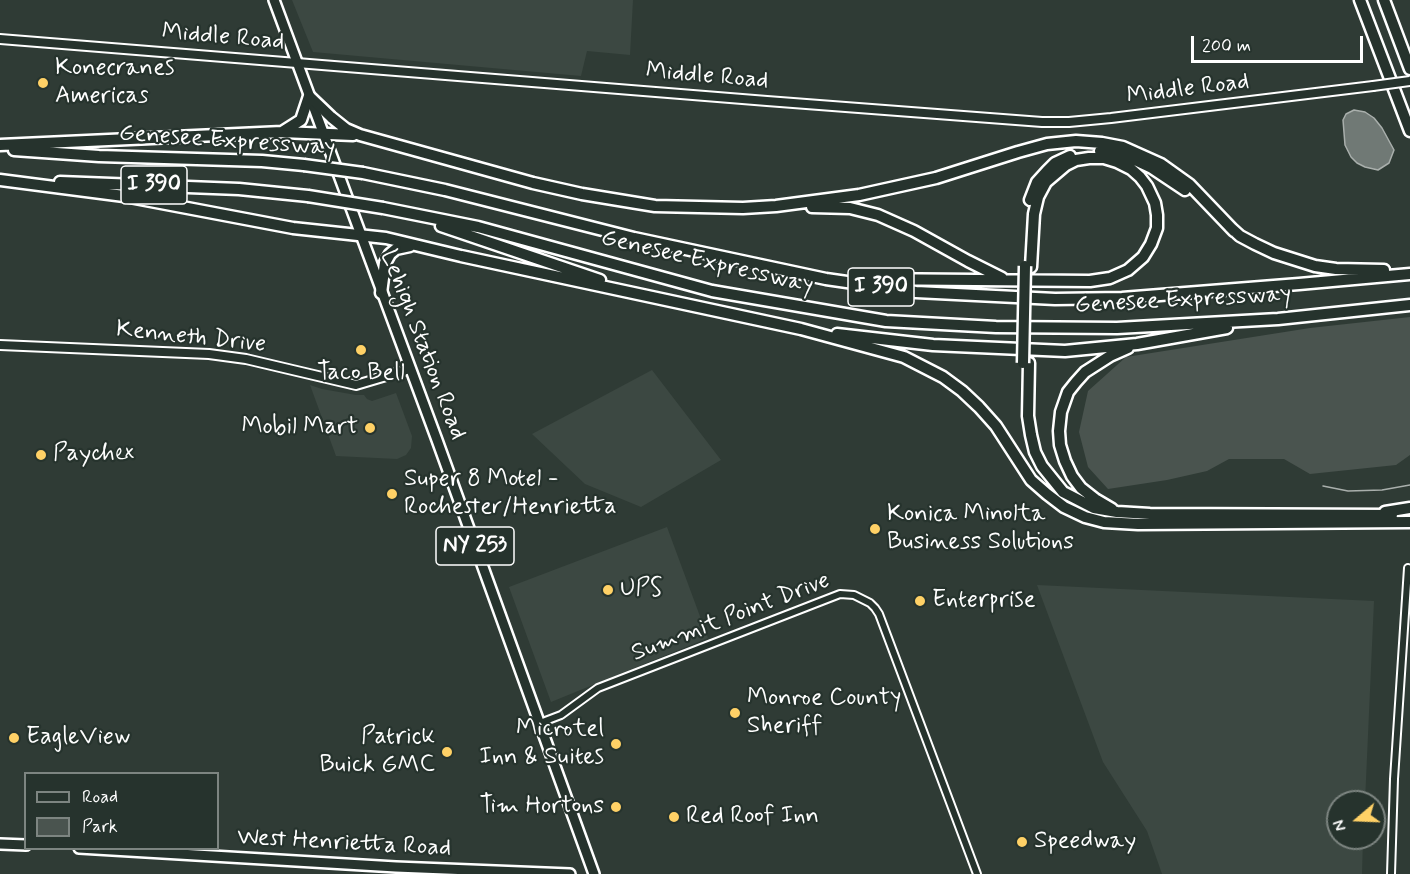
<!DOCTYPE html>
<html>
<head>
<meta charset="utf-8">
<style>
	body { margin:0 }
	#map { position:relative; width:1410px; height:874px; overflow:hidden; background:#2f3b35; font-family:Mynerve,sans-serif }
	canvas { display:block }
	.legend { position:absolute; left:24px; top:772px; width:195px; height:78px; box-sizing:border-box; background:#26332d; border:2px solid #7d8581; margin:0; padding:8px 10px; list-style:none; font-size:18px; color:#fff }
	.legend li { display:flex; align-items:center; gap:12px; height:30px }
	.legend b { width:30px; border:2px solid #7d8581 }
	.north { position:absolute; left:1326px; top:790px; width:60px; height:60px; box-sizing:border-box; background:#26332d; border:2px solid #7d8581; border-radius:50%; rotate:251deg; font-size:16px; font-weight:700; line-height:24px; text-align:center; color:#fff }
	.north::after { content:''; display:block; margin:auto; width:21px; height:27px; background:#ffd166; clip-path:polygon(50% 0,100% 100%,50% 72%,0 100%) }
	.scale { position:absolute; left:1191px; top:36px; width:172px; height:27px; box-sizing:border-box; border:3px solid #fff; border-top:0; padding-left:8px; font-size:18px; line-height:21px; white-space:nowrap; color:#fff; -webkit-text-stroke:4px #26332d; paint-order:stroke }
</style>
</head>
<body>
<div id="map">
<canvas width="1410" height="874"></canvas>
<ul class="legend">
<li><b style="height:8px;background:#26332d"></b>Road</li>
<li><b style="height:16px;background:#4a544f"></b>Park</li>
</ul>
<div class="north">N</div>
<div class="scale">200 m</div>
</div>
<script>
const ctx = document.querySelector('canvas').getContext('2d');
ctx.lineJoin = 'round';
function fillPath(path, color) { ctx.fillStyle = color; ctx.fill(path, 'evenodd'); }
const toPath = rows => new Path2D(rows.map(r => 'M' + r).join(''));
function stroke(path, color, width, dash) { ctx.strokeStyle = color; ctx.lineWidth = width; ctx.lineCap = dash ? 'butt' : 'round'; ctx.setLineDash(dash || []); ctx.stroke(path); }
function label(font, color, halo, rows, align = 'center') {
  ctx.font = font + ' Mynerve,sans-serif'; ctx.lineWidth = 4.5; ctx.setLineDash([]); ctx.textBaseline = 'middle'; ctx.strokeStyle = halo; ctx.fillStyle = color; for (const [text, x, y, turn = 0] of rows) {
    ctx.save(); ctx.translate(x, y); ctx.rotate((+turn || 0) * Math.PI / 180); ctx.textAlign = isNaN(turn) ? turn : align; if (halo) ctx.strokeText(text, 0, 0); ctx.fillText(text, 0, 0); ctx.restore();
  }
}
const built = toPath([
	[292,0,633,0,630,55,587,51,581,76,313,52],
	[652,370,721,460,641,507,585,484,532,434],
	[310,385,322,389,356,395,364,395,367,399,372,401,396,393,412,436,411,448,406,455,397,459,336,456],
	[667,527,708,638,551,702,509,587],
	[1037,585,1374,601,1365,802,1338,802,1338,838,1363,838,1362,874,1162,874,1147,831,1103,762]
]);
const green = toPath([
	[1410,317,1410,455,1396,465,1310,474,1284,459,1229,459,1207,471,1167,480,1108,489,1088,467,1079,432,1088,391,1126,357,1310,328]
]);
const water = toPath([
	[1354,110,1365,112,1374,118,1382,128,1394,150,1389,163,1378,170,1365,167,1357,163,1351,157,1345,145,1343,120,1346,114,1354,110]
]);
const stream = toPath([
	[1323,486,1348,491,1382,490,1410,485]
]);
const minor = toPath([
	[540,723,561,715,598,688,840,594,854,595,870,603,875,608,879,614,977,874],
	[1391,874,1394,779,1408,568]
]);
const tertiary = toPath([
	[0,39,767,101,1042,122,1069,122,1111,118,1373,86],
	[0,345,209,354,246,359,356,385,410,369]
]);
const primary = toPath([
	[274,0,437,440,594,874],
	[0,844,26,845],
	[79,848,396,867,570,874]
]);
const motorway = toPath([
	[1360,0,1410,131],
	[1384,0,1410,69],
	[282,132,301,120,309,96,331,117,346,129,360,135,533,183,582,194,655,206,743,208,776,206,859,195,936,178,1018,152,1047,144,1076,141,1102,143,1123,147,1161,164,1189,184,1234,231],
	[0,145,282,132,353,135],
	[14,150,99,156,262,161,304,165],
	[1100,151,1114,153,1135,160,1152,168,1185,190],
	[363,173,445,190,634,238,826,279,916,292,1055,299,1122,298,1299,284,1410,274],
	[0,180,124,196,293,228,386,238,461,256,801,329,904,357,943,377,962,391,979,407,996,426,1031,480,1047,494,1064,507,1085,517,1104,522,1138,524,1410,522],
	[60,182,239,189,308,196],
	[1030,200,1037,182,1047,171,1055,163,1070,156],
	[812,207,850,208,878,215,914,231,968,261,1002,278],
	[383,208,478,227,712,291,886,321,996,327,1117,328,1278,319,1410,305],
	[441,226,600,280],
	[1230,227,1240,236,1255,244,1274,253,1315,266,1336,269,1384,270],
	[862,279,1090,281,1110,278,1128,270,1143,257,1151,244,1157,228,1157,215,1155,203,1147,186,1140,177,1131,169,1117,162,1104,158,1089,158,1076,160,1066,165,1046,182,1038,197,1034,214,1031,267],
	[381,293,385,263,390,254,396,249,410,246],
	[837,334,933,345,1065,351,1137,344,1227,328],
	[1029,363,1028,416,1031,435,1035,452,1042,466,1063,492,1094,508,1117,512,1150,514,1392,515],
	[1112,509,1095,499,1081,488,1072,476,1065,461,1060,445,1059,431,1061,412,1068,392,1076,382,1085,372,1110,356,1128,348],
	[1385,512,1410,508]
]);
const tertiaryBridge = toPath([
	[1373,86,1410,81]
]);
const motorwayBridge = toPath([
	[304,165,363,173],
	[308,196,383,208],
	[1023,363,1025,266]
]);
const markers = [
	[43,83,6,"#ffd166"],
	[361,350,6,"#ffd166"],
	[370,428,6,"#ffd166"],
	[41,455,6,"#ffd166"],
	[392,494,6,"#ffd166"],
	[875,529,6,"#ffd166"],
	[608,590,6,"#ffd166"],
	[920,601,6,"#ffd166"],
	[735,713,6,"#ffd166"],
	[14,738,6,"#ffd166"],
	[616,744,6,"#ffd166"],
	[447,752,6,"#ffd166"],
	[616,807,6,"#ffd166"],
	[674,817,6,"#ffd166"],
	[1022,842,6,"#ffd166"]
];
const shields = [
	[154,185,66],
	[881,287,66],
	[475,546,78]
];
const shieldNames = [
	["I 390",154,185],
	["I 390",881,287],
	["NY 253",475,546]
];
const streetNames = [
	["Middle Road",223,38,5],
	["Middle Road",707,77,5],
	["Middle Road",1188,90,-7],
	["Genesee Expressway",227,142,4],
	["Genesee Expressway",707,263,13],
	["Genesee Expressway",1183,301,-3],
	["Kenneth Drive",191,338,6],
	["Lehigh Station Road",422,345,69],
	["Summit Point Drive",731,618,-21],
	["West Henrietta Road",344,844,3]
];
const poiNames = [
	["Konecranes",55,69],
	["Americas",55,97],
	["Taco Bell",361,374,"center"],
	["Mobil Mart",358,428,"right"],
	["Paychex",53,455],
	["Super 8 Motel -",404,480],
	["Rochester/Henrietta",404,508],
	["Konica Minolta",887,515],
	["Business Solutions",887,543],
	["UPS",620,590],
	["Enterprise",932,601],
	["Monroe County",747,699],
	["Sheriff",747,727],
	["Microtel",604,730,"right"],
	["Inn & Suites",604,758,"right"],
	["EagleView",26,738],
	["Patrick",435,738,"right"],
	["Buick GMC",435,766,"right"],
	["Tim Hortons",604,807,"right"],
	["Red Roof Inn",686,817],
	["Speedway",1034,842]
];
fillPath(built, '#3c4842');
fillPath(green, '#4a544f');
fillPath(water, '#707975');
stroke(water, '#a9afac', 1.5);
stroke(stream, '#a9afac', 1.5);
stroke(minor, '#fff', 10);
stroke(tertiary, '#fff', 12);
stroke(primary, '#fff', 14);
stroke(motorway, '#fff', 15);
stroke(minor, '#26332d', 6);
stroke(tertiary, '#26332d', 8);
stroke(primary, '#26332d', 9);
stroke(motorway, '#26332d', 10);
stroke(tertiaryBridge, '#fff', 12, []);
stroke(motorwayBridge, '#fff', 15, []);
stroke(tertiaryBridge, '#26332d', 8);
stroke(motorwayBridge, '#26332d', 10);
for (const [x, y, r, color] of markers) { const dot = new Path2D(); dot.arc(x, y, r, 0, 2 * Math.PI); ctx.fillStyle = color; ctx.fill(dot); stroke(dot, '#26332d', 2); }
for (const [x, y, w] of shields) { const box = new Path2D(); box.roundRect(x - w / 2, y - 19, w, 38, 4.5); ctx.fillStyle = '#26332d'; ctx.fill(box); stroke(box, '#fff', 1.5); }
label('bold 22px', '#fff', null, shieldNames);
label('24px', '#fff', '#26332d', streetNames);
label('24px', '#fff', '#26332d', poiNames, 'left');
</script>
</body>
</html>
